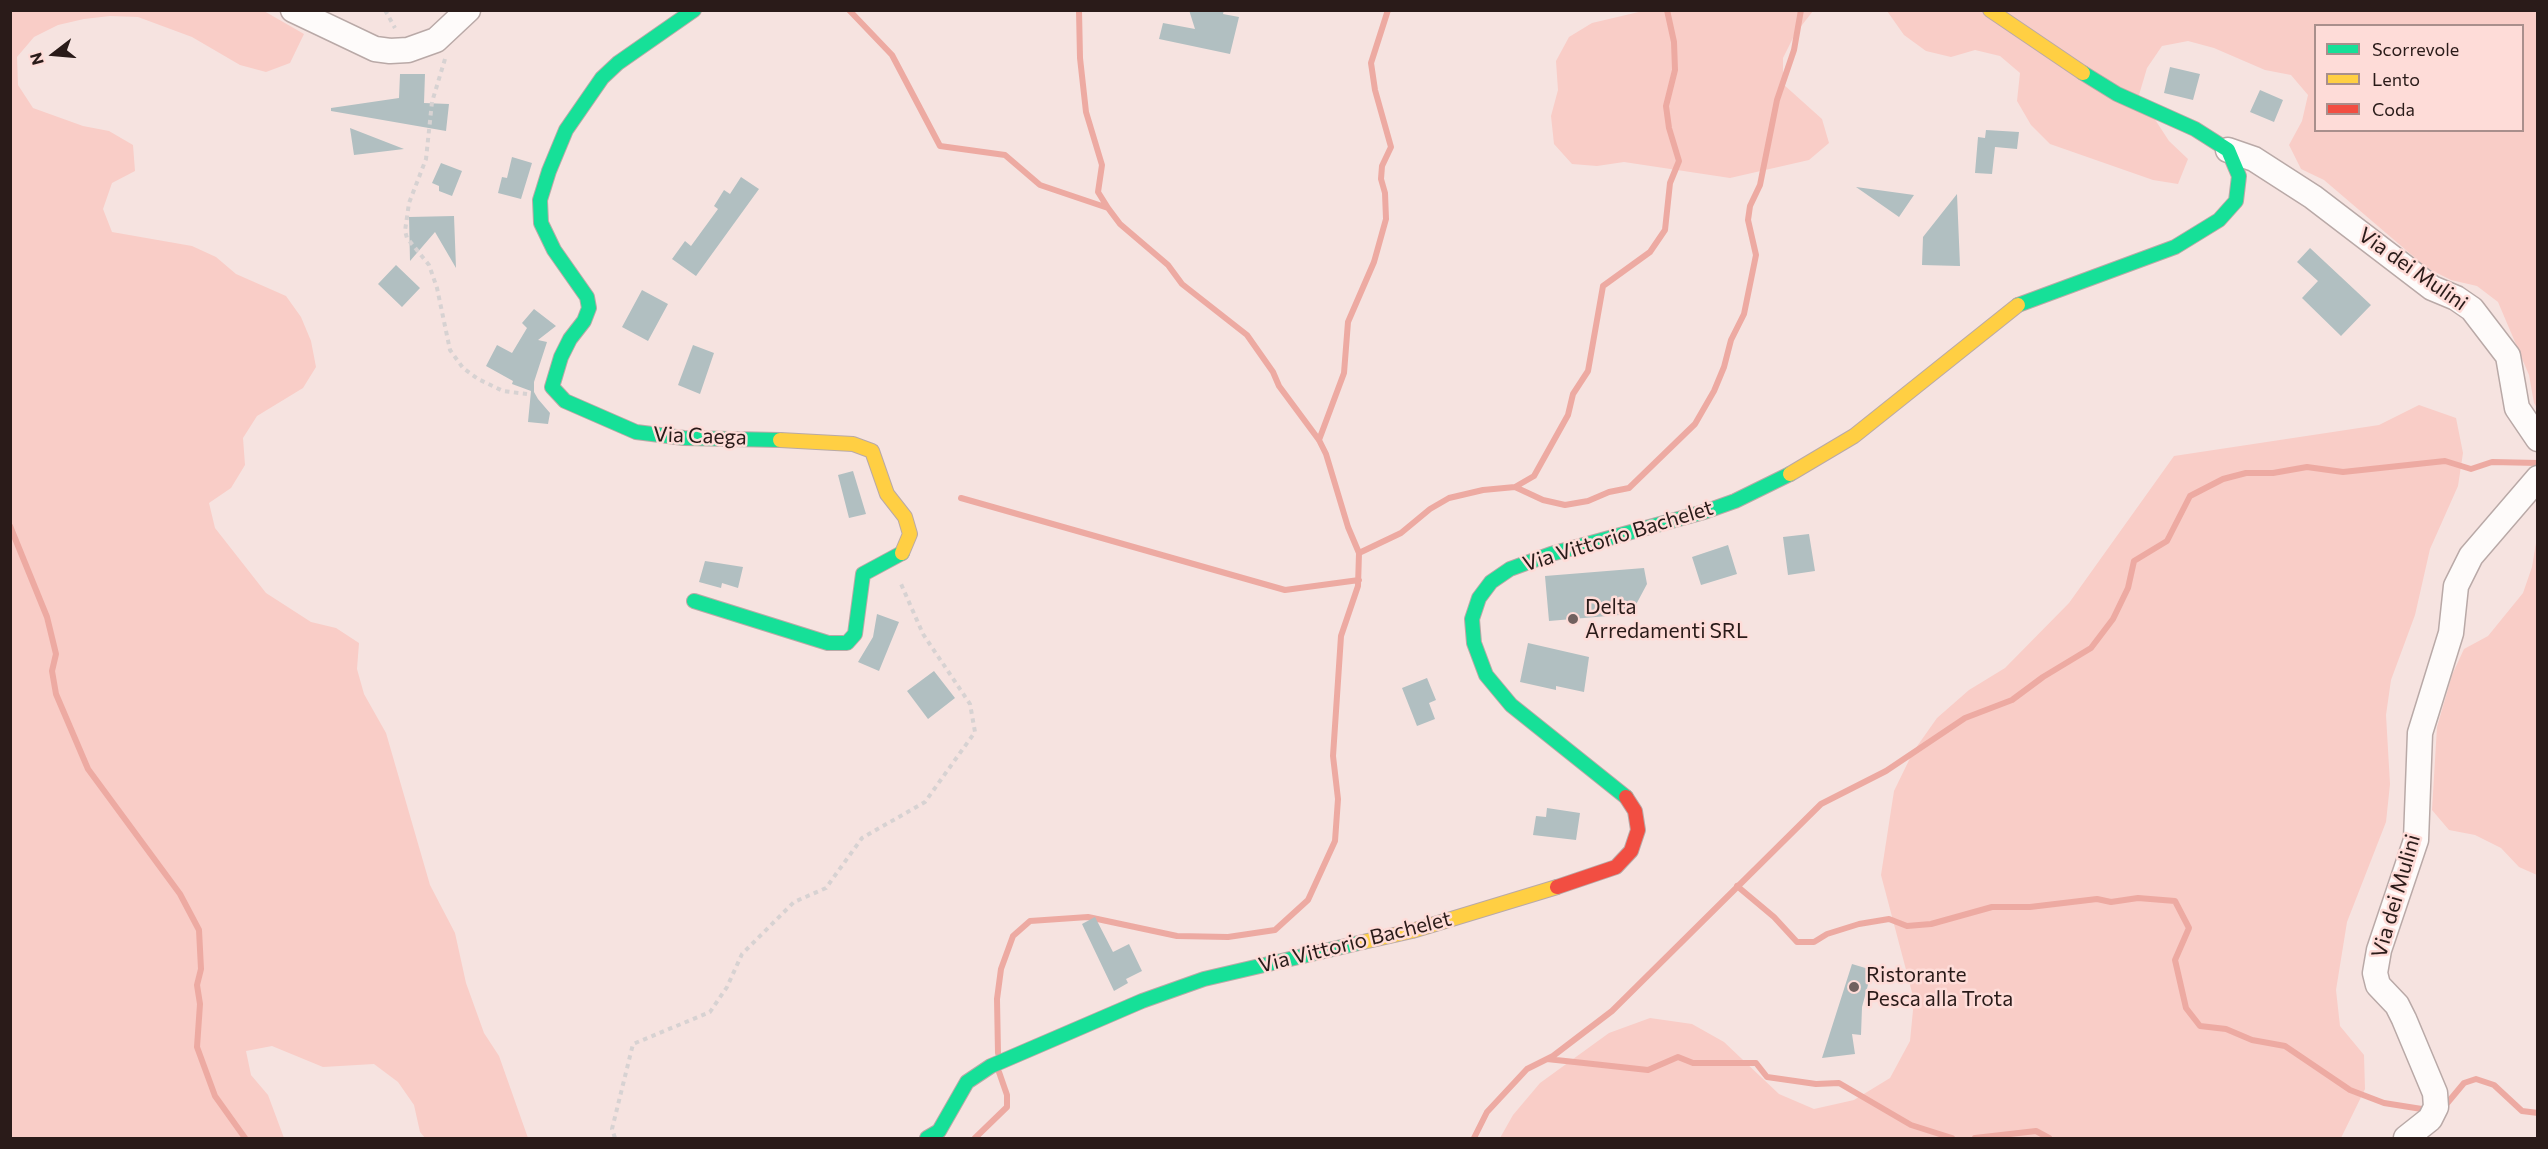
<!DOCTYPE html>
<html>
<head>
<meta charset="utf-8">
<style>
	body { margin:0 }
	#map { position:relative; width:2548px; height:1149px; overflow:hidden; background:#f6e3e0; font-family:Commissioner,sans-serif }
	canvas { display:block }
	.frame { position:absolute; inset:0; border:12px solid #2a1b19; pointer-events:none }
	.legend { position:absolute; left:2314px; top:24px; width:210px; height:108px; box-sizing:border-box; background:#fedcd8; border:2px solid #a98f8c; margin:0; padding:8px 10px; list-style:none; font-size:18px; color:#2a1b19 }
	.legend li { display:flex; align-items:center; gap:12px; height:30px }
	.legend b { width:30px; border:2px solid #a98f8c }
	.north { position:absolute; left:24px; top:24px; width:60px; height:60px; -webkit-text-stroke:4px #fedcd8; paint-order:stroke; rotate:254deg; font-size:16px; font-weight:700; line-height:24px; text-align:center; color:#2a1b19 }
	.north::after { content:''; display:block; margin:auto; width:21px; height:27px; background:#2a1b19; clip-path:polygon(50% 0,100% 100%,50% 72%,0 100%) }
</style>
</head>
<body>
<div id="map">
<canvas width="2548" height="1149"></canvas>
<div class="frame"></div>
<ul class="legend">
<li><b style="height:8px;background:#16e098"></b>Scorrevole</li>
<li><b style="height:8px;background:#ffcf43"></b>Lento</li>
<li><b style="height:8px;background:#f24e42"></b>Coda</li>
</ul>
<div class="north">N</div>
</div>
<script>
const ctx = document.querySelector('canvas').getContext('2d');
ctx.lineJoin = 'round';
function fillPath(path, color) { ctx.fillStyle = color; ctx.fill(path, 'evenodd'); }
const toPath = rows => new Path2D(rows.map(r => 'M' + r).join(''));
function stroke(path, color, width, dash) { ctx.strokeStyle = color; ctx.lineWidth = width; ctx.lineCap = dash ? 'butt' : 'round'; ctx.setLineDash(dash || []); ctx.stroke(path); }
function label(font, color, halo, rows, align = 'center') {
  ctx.font = font + ' Commissioner,sans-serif'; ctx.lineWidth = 5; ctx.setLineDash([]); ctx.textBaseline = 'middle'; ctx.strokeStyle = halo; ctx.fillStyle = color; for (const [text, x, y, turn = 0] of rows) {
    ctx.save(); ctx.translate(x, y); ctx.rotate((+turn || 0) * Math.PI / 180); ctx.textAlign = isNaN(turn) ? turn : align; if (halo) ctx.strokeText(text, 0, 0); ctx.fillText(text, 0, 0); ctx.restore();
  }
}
const green = toPath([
	[10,11,264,11,304,34,290,63,266,72,240,65,192,37,138,17,110,16,84,19,58,25,34,37,17,57,18,85,33,108,83,126,109,131,133,145,135,171,112,183,103,209,112,232,192,246,216,257,236,274,286,296,301,317,311,341,316,367,303,388,257,416,243,438,245,465,231,488,209,503,215,528,266,593,311,622,336,628,359,643,357,669,364,694,386,733,430,885,455,933,466,983,484,1033,499,1056,528,1138,425,1138,420,1132,414,1105,398,1082,374,1064,323,1067,272,1046,246,1051,251,1075,268,1095,284,1138,11,1138],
	[1643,11,1813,11,1795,34,1783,58,1783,84,1822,119,1829,143,1809,160,1730,178,1624,162,1597,166,1572,164,1554,144,1551,116,1558,90,1556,61,1569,37,1592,23],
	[1887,11,2537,11,2537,408,2534,403,2529,375,2498,302,2477,286,2451,280,2427,268,2324,180,2301,169,2289,145,2302,121,2308,95,2291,75,2265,70,2214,48,2188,41,2162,46,2147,68,2139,95,2169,141,2188,159,2178,184,2153,180,2050,144,2031,125,2017,101,2020,73,2000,56,1975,50,1951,57,1926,51,1904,35],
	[2316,26,2522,26,2522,130,2316,130],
	[2419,405,2456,418,2463,453,2458,486,2430,549,2415,615,2391,680,2386,715,2390,784,2386,822,2347,922,2336,990,2340,1026,2364,1055,2365,1089,2341,1138,1500,1138,1513,1115,1540,1083,1609,1033,1650,1018,1692,1024,1724,1042,1779,1094,1814,1109,1854,1100,1890,1078,1910,1041,1914,1000,1881,875,1894,791,1913,752,1937,718,1969,690,2005,668,2069,603,2174,456,2379,425],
	[2537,537,2537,875,2519,867,2501,848,2475,835,2449,830,2432,810,2437,727,2452,675,2464,649,2488,636,2523,593,2532,567]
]);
const stream = toPath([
	[849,10,892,55,940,146,1005,155,1040,185,1108,208,1120,224,1168,265,1182,284,1247,335,1273,372,1279,386,1319,440,1326,454,1348,527,1359,553,1358,586,1341,636,1333,756,1338,799,1335,841,1308,900,1275,930,1228,937,1177,936,1088,917,1030,921,1013,936,1001,969,997,999,998,1053],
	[1079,10,1080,58,1086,112,1102,165,1098,192,1108,208],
	[1319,440,1344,373,1348,322,1374,262,1386,219,1385,193,1381,179,1382,166,1391,147,1375,90,1371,63,1388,10],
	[1515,487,1534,476,1568,415,1573,394,1588,371,1603,286,1650,252,1665,230,1670,183,1679,161,1669,128,1666,106,1675,70,1674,42,1667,10],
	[961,498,1285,590,1359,580],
	[10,526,47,617,56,654,52,671,56,694,88,769,180,894,199,930,201,969,197,985,200,1004,197,1047,215,1096,245,1138],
	[1359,553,1401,533,1430,509,1449,498,1483,490,1515,487,1543,500,1565,505,1588,501,1609,492,1629,488,1695,424,1714,391,1724,367,1731,340,1744,314,1756,255,1748,220,1750,206,1760,185,1777,100,1794,50,1801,10],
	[1737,886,1774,917,1797,942,1814,942,1827,934,1859,924,1889,919,1907,926,1931,924,1992,907,2030,907,2097,899,2111,902,2138,898,2175,901,2189,928,2175,960,2186,1008,2200,1026,2226,1029,2252,1040,2285,1046,2350,1090,2384,1103,2428,1110],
	[1547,1059,1648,1070,1678,1057,1693,1063,1756,1063,1767,1077,1816,1084,1839,1083,1911,1125,1952,1138],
	[2444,1107,2464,1083,2476,1079,2494,1085,2522,1111,2538,1113],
	[975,1138,1007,1107,1007,1095,999,1072],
	[1474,1138,1487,1112,1527,1069,1553,1056,1612,1011,1821,804,1886,771,1965,718,2012,700,2043,677,2091,648,2113,619,2128,588,2134,561,2167,541,2190,496,2223,479,2246,473,2273,473,2307,467,2343,472,2445,461,2471,469,2492,462,2538,463],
	[1975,1138,2036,1131,2049,1138]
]);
const building = toPath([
	[1189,10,1224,10,1223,14,1239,17,1230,54,1159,39,1163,23,1195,29],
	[2170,67,2200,74,2193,100,2164,93],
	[400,74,425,74,424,103,449,104,446,131,331,111,331,108,399,98],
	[2260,90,2283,100,2274,122,2250,112],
	[350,128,404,149,354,155],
	[1986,130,2019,132,2017,149,1995,147,1992,174,1975,173,1978,137,1985,138],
	[512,157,532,163,521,199,498,193,502,177,507,178],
	[441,163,462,171,452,196,439,191,439,186,432,183],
	[741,177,759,189,696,276,672,259,685,241,691,246,718,209,714,206,724,190,730,194],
	[1856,187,1914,195,1899,217],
	[1957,194,1960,266,1922,265,1923,237],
	[454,216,456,268,435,232,410,261,409,217],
	[2310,248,2371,305,2341,336,2302,298,2318,281,2297,262],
	[396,265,420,288,402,307,378,284],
	[642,290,668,304,648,341,622,327],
	[534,309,556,326,538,340,547,342,534,382,534,392,538,399,550,413,548,424,528,422,531,391,512,384,513,381,486,366,497,345,512,353,527,328,522,323],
	[693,345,714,353,700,394,678,385],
	[853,471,866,514,849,518,838,475],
	[1809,534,1815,571,1788,575,1783,537],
	[1728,545,1737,574,1701,585,1692,557],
	[705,561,743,567,738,588,722,583,721,588,699,582],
	[1644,568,1647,584,1631,614,1549,621,1545,576],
	[877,614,899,622,879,671,858,662,873,637],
	[1528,643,1589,657,1584,692,1556,686,1556,690,1520,682],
	[934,671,955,698,928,719,907,691],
	[1427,678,1436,700,1429,703,1435,719,1417,726,1402,688],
	[1547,808,1580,813,1576,840,1533,835,1536,816,1546,817],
	[1095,917,1113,952,1129,944,1142,971,1126,979,1128,983,1114,991,1082,924],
	[1852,964,1872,970,1862,1007,1861,1035,1852,1034,1855,1054,1822,1058]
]);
const path = toPath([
	[385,10,395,28],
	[445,59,432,102,426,159,409,203,405,231,407,238,429,265,437,288,450,350,463,368,478,379,503,391,527,394],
	[615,1138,612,1129,633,1044,710,1012,727,987,742,954,794,902,826,888,862,838,925,802,975,732,970,704,923,634,901,584]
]);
const street = toPath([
	[293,10,375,49,390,51,408,50,436,40,468,10],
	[2228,150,2254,159,2313,197,2432,288,2456,298,2472,309,2508,356,2517,408,2538,439],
	[2406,1138,2430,1119,2436,1107,2435,1093,2404,1019,2397,1005,2378,985,2375,973,2379,950,2416,840,2420,733,2451,633,2456,586,2471,556,2538,478]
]);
const fast = toPath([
	[694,10,618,63,602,78,566,130,549,171,540,200,541,223,554,250,587,297,589,308,584,321,570,339,561,357,552,387,565,401,636,432,684,438,780,440],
	[2018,305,2175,247,2219,220,2236,201,2239,176,2228,150,2195,129,2117,94,2083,73],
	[694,601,828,643,847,643,855,634,863,574,902,553],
	[1626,797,1511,705,1486,675,1474,643,1472,619,1479,598,1491,582,1510,569,1551,554,1704,512,1735,501,1790,474],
	[927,1138,939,1131,967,1082,991,1066,1142,1001,1204,979,1363,942]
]);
const slow = toPath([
	[1990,10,2083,73],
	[780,440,853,444,872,451,887,494,905,517,910,534,902,553],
	[1790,474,1854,436,2018,305],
	[1363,942,1412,931,1557,887]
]);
const jam = toPath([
	[1557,887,1616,867,1631,851,1638,830,1635,811,1626,797]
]);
const markers = [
	[1573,619,6,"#71615f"],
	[1854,987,6,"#71615f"]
];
const streetNames = [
	["Via dei Mulini",2413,269,35],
	["Via Caega",700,436,2],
	["Via Vittorio Bachelet",1618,536,-17],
	["Via dei Mulini",2396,896,-74],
	["Via Vittorio Bachelet",1355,942,-14]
];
const poiNames = [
	["Delta",1585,607],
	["Arredamenti SRL",1585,631],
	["Ristorante",1866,975],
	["Pesca alla Trota",1866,999]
];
fillPath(green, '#f9cdc7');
stroke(stream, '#edaaa2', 6);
fillPath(building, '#b1bfc1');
stroke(street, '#b9a9a7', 27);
stroke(fast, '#b9a9a7', 16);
stroke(slow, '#b9a9a7', 16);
stroke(jam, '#b9a9a7', 16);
stroke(path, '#d7d2d2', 4, [4.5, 4.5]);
stroke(street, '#fefbfa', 24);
stroke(fast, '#16e098', 14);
stroke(slow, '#ffcf43', 14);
stroke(jam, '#f24e42', 14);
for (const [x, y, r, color] of markers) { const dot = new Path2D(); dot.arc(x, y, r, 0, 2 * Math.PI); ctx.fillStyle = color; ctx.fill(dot); stroke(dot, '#fedcd8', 2); }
label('21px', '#2a1b19', '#fedcd8', streetNames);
label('21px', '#2a1b19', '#fedcd8', poiNames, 'left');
</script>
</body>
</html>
